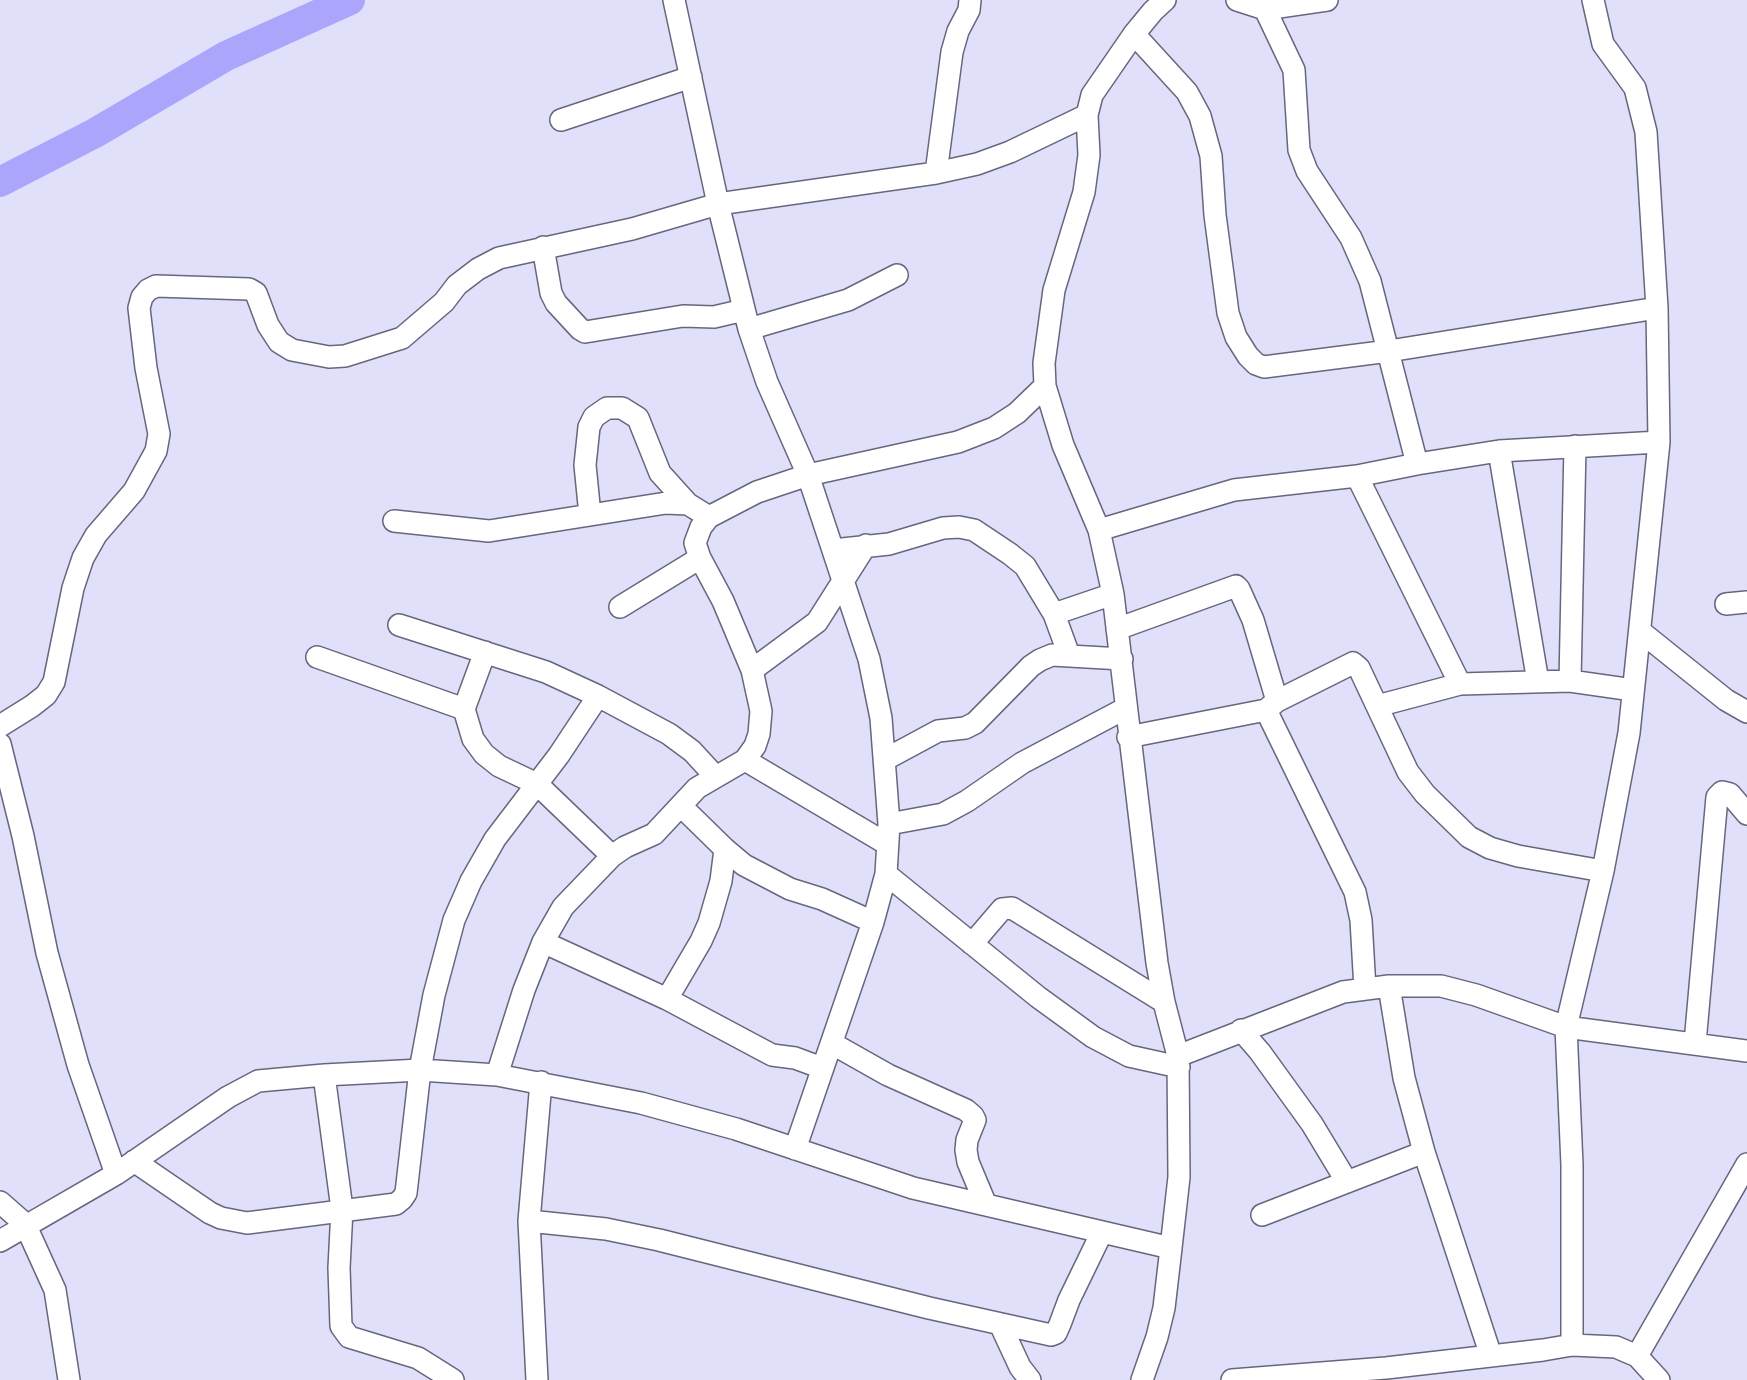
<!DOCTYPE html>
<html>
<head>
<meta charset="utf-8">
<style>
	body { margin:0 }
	canvas { display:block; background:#e0e0fb }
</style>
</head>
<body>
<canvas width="1747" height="1380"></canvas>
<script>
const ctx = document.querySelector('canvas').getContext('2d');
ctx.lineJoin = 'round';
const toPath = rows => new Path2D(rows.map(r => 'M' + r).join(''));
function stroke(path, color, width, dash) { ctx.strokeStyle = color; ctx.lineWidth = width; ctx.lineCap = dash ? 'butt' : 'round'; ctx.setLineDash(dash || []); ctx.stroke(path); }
const river = toPath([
	[0,182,95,133,226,56,350,0]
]);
const minor = toPath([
	[674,0,718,204,749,329,767,382,808,475,958,442,994,428,1017,413,1045,386],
	[1237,0,1265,9,1327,0],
	[1265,9,1294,70,1299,150,1307,171,1351,238,1370,281,1417,464],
	[1134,34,1187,92,1200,116,1211,156,1215,215,1228,313,1236,337,1248,356,1256,364,1264,367,1389,351,1657,308],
	[561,120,691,77],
	[936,173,952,52,958,31,969,10,970,0],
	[543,247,551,293,556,303,580,329,585,332,683,316,714,317,744,310],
	[749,329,848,300,897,275],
	[1499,451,1538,682],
	[1357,476,1460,684],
	[590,515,585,465,589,427,594,417,607,408,622,408,638,418,660,473,688,504],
	[394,521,489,531,666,503,688,504,709,517],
	[1099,530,1234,490,1357,476,1417,464,1499,451,1659,442],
	[833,550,889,544,943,528,959,527,974,530,1010,554,1025,566,1054,614,1069,655],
	[1726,604,1747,602],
	[620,607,700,558],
	[1054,614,1113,594],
	[399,625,546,672,598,696,669,734,692,751,715,776],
	[1117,629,1236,586,1239,589,1253,620,1277,701],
	[1640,631,1726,700,1747,712],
	[317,657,464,709,485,652],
	[752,670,817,622,866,545],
	[1570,681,1575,446],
	[1377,706,1460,684,1570,681,1633,690],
	[464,709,473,739,484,754,499,766,537,784,612,856],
	[1266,710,1355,892,1361,920,1365,989],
	[0,726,32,706,46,695,54,682,73,588,83,558,96,535,134,491,156,451,159,434,146,368,139,308,142,297,148,290,156,286,249,289,256,293,268,325,279,342,292,350,329,357,345,356,402,338,444,302,457,285,478,269,499,258,632,229,718,204,936,173,977,164,1010,152,1087,115],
	[1128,737,1266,710,1277,701,1353,663,1359,668,1408,772,1425,794,1469,837,1490,848,1518,856,1603,871],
	[0,744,23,836,47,953,78,1065,116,1174],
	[886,759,938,731,965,728,975,723,1031,666,1040,660,1052,655,1122,659],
	[745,760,887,844],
	[681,806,725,849,744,865,790,889,822,899,873,922],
	[889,824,943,814,967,801,1022,763,1126,708],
	[886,874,1038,997,1093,1037,1129,1056,1179,1067],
	[543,942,667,999,772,1055,795,1058,822,1068],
	[972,944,1002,909,1012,908,1164,1002],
	[1389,986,1404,1078,1424,1152,1491,1356],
	[667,999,701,941,709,923,721,881,725,849],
	[1241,1030,1260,1052,1312,1124,1347,1182],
	[1695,1043,1717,797,1722,792,1730,794,1747,814],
	[833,1044,888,1075,966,1110,973,1116,975,1120,967,1140,966,1150,968,1162,986,1205],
	[1178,1056,1343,992,1389,986,1441,986,1476,995,1566,1027,1747,1051],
	[324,1075,342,1209,339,1268,341,1326,349,1337,418,1358,453,1380],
	[497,1075,524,990,543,942,563,907,612,856,625,847,654,834,697,788,745,760,755,746,759,734,761,711,752,670,723,601,700,558,695,543,701,527,709,517,757,492,808,475,869,659,881,718,889,824,886,874,873,922,795,1149],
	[541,1082,529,1221,606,1229,659,1240,929,1308,1051,1335,1056,1333,1060,1324,1069,1300,1102,1232],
	[134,1161,210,1213,221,1218,247,1223,396,1204,402,1199,406,1193,420,1070,434,995,454,920,471,881,495,839,559,755,598,696],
	[0,1202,25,1224,55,1290,69,1380],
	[1262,1215,1424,1152],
	[529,1221,537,1380],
	[0,1241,116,1174,228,1097,258,1081,324,1075,420,1070,497,1075,641,1103,736,1129,913,1188,1171,1248],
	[1000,1324,1020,1367,1030,1380],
	[1572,1345,1572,1165,1566,1027,1603,871,1629,733,1659,442,1657,308,1646,132,1635,88,1603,44,1593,0],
	[1637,1356,1747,1164],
	[1142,1380,1157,1337,1164,1308,1171,1248,1179,1177,1178,1056,1164,1002,1157,963,1113,594,1099,530,1063,445,1045,386,1044,363,1054,290,1084,192,1089,155,1087,115,1092,95,1134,34,1153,11,1165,0],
	[1232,1380,1386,1368,1543,1350,1572,1345,1616,1347,1637,1356,1659,1380]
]);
stroke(river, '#aba6fc', 30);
stroke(minor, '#67667e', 24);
stroke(minor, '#fff', 21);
</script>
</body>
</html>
